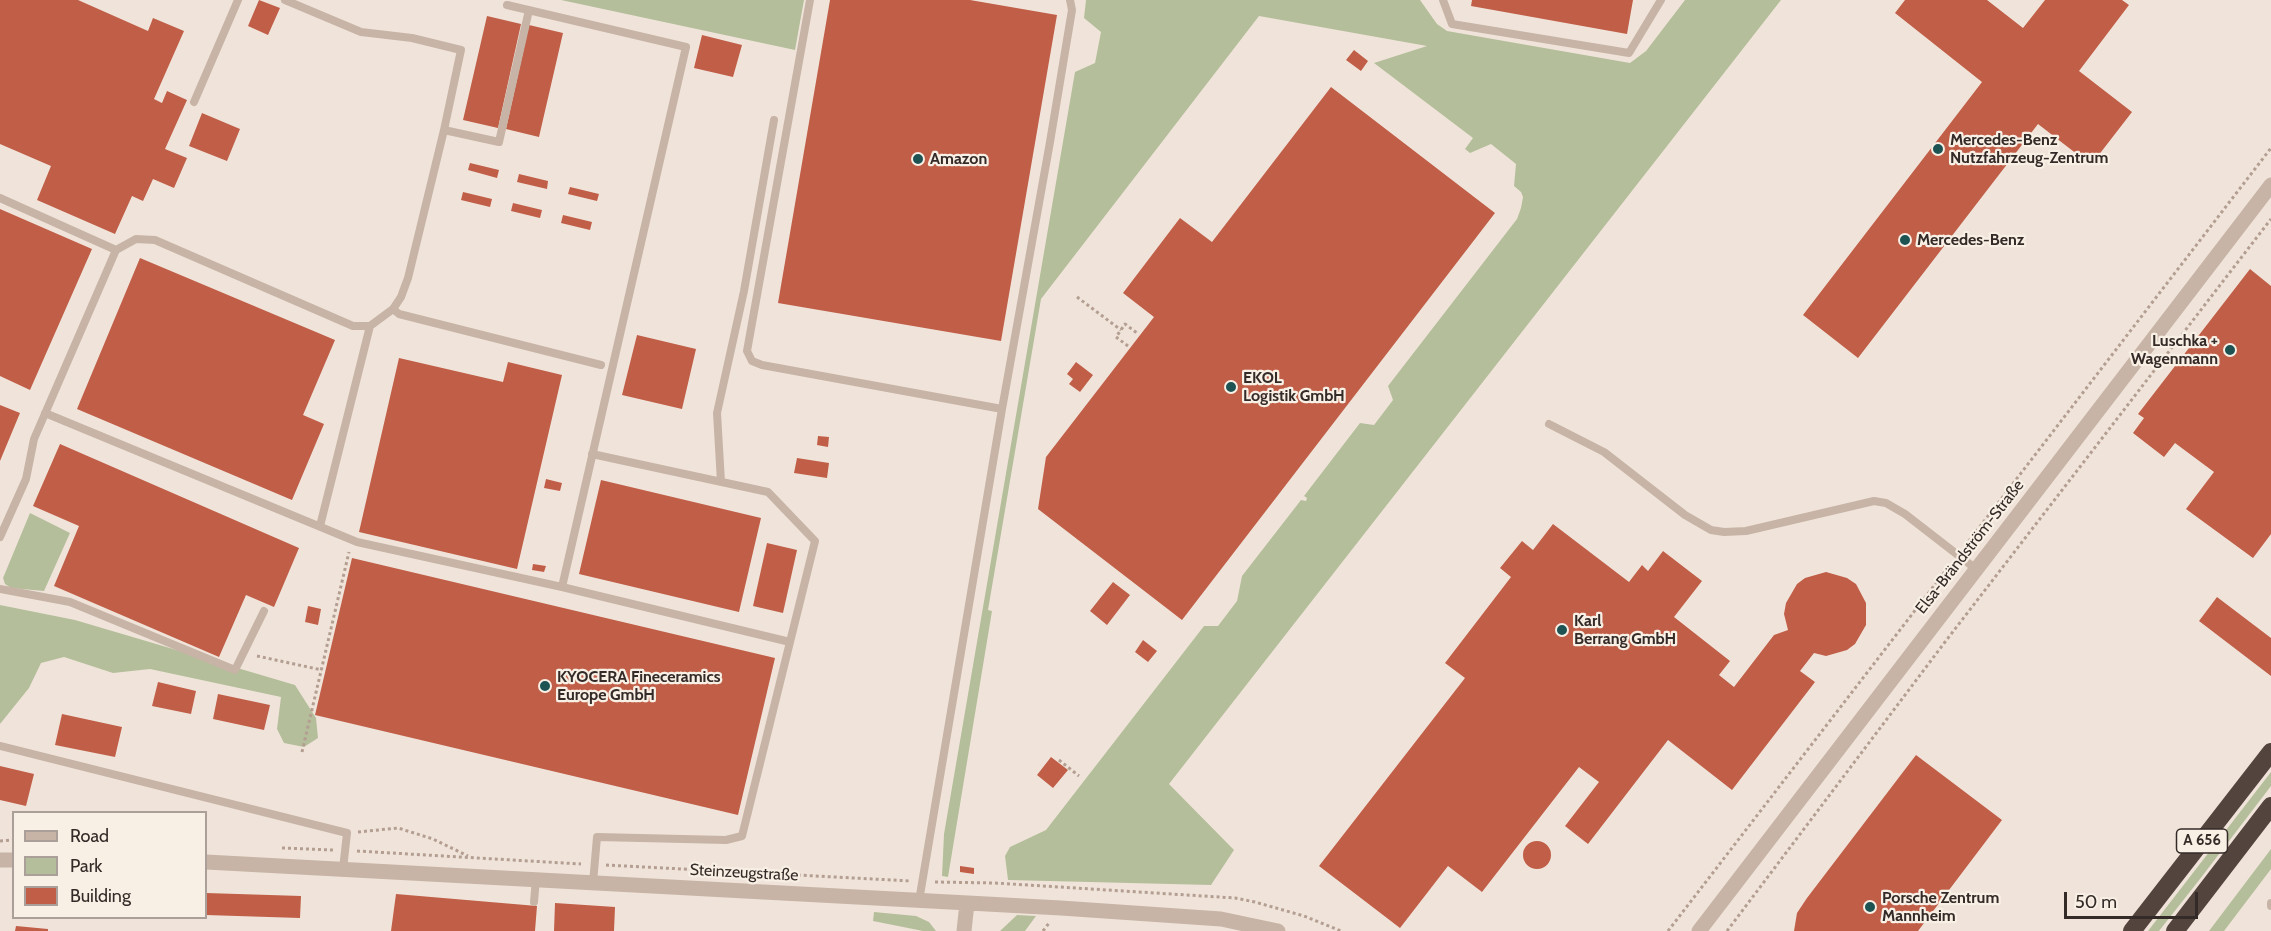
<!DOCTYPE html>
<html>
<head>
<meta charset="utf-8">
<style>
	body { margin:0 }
	#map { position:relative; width:2271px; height:931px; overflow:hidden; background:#f0e4da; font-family:Cabin,sans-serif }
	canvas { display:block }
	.legend { position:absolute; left:12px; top:811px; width:195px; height:108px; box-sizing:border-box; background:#f8efe5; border:2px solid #aaa099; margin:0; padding:8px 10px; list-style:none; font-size:18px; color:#342a27 }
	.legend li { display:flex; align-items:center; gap:12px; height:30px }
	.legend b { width:30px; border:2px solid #aaa099 }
	.scale { position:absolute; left:2064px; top:892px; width:134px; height:27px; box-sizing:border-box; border:3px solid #342a27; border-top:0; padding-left:8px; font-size:18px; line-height:21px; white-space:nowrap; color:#342a27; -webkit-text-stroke:4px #f8efe5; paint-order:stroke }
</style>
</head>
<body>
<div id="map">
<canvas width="2271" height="931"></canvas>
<ul class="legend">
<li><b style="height:8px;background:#c7b4a6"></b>Road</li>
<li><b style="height:16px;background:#b4be9a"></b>Park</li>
<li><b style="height:16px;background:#c05e47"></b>Building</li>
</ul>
<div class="scale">50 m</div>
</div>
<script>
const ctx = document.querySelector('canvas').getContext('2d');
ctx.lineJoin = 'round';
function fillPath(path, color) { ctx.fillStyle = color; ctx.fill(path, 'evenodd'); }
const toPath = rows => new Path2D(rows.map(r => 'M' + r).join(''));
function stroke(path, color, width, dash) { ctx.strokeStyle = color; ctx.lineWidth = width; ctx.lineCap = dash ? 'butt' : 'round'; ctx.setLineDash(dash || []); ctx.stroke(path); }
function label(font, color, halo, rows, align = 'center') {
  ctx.font = font + ' Cabin,sans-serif'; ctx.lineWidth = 4.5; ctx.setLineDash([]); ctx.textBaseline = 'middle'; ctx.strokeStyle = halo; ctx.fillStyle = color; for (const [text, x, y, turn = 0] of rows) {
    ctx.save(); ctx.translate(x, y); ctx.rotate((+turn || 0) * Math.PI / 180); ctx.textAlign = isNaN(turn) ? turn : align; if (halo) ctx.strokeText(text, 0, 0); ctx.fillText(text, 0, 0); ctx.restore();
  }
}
const green = toPath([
	[561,0,804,0,795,50],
	[1086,0,1420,0,1437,24,1447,31,1630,63,1646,51,1685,0,1781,0,1169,784,1234,850,1211,885,1008,880,1005,856,1010,847,1046,830,1204,626,1218,626,1237,601,1242,576,1301,500,1306,501,1307,498,1304,496,1360,423,1374,425,1393,400,1388,386,1517,219,1521,208,1523,197,1521,192,1514,186,1516,164,1491,144,1470,153,1465,149,1473,138,1374,63,1427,46,1259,16,1041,299,988,610,992,611,948,877,942,876,944,834,1075,72,1095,63,1101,32,1084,18],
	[30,513,70,533,44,591,11,588,5,584,3,578],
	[0,605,75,620,295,685,316,718,318,738,304,747,284,743,277,729,281,697,150,669,113,673,64,657,41,663,29,688,0,724],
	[2271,772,2271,786,2200,879,2159,931,2148,931],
	[2271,849,2271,869,2224,931,2209,931],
	[874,912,916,916,929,922,936,931,923,931,873,921],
	[1017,915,1036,916,1025,931,1000,931]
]);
const building = toPath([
	[0,0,78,0,148,31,153,18,184,31,154,99,162,103,167,91,187,100,165,149,187,158,174,188,153,179,143,201,132,196,115,234,37,200,51,166,0,144],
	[259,0,280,8,268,35,248,26],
	[830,0,970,0,1057,15,1001,341,778,303],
	[1472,0,1633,0,1627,34,1471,6],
	[1905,0,1987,0,2023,28,2045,0,2122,0,2129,5,2079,71,2132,112,2091,165,2038,124,1858,358,1803,315,1982,82,1895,13],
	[487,16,521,24,498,128,463,120],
	[529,25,563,33,539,137,506,129],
	[702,35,742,45,733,77,694,68],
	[1354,50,1368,61,1361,71,1346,60],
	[1331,87,1495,213,1182,620,1038,509,1046,457,1154,317,1123,293,1180,218,1212,242],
	[202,113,240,129,227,161,189,146],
	[470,163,499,170,497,178,468,170],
	[519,174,548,181,547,189,517,182],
	[570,187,599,194,597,201,568,194],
	[463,192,492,199,490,207,461,200],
	[513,203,542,210,540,218,511,211],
	[0,209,92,249,30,390,0,376],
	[563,215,592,222,590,230,561,223],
	[140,258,335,340,303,415,324,424,292,500,77,409],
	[2250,269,2271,286,2271,534,2253,558,2186,509,2214,472,2175,443,2164,457,2133,433,2144,418,2138,414],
	[637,335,696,349,682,409,622,395],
	[399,358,503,382,508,362,562,375,517,569,359,532],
	[1076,362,1093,375,1080,392,1069,384,1073,379,1067,374],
	[0,405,20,413,0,461],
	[818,436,829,437,828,447,817,445],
	[60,444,299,548,274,607,246,595,219,657,54,586,79,526,33,506],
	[797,458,829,463,827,478,794,473],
	[546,479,562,483,560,491,544,488],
	[601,480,761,518,739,612,579,574],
	[1553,524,1629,582,1642,565,1648,571,1663,551,1702,581,1674,617,1730,661,1719,675,1734,687,1774,635,1788,630,1784,614,1786,603,1797,584,1805,578,1826,572,1847,578,1856,584,1866,603,1866,625,1855,644,1847,650,1826,656,1814,653,1800,671,1815,682,1732,790,1668,740,1588,844,1565,826,1599,782,1579,767,1482,892,1448,866,1400,928,1319,866,1465,678,1445,663,1511,577,1500,568,1522,541,1533,550],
	[767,543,797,550,783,613,753,606],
	[352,558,775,658,738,815,315,715],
	[533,564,546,566,544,572,532,570],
	[1113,582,1130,595,1107,625,1090,611],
	[2217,597,2271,638,2271,676,2199,621],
	[308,606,321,609,318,625,305,622],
	[1143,640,1157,651,1148,662,1135,652],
	[158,682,196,691,191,714,152,706],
	[218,694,270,705,264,730,213,719],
	[62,714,122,727,115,757,55,745],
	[1916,755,2002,820,1918,931,1794,931,1797,913,1807,898],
	[1051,757,1068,770,1053,788,1037,775],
	[0,766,34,774,26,806,0,800],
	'1523 855a14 14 0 1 1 28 0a14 14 0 1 1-28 0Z',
	[960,866,974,868,974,874,960,872],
	[206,893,301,896,300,918,206,915],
	[396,894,537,906,535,931,391,931],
	[555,903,615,907,614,931,554,931],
	[16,926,48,929,48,931,15,931]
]);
const path = toPath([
	[1077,297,1121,330],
	[1128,346,1116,337,1125,324,1137,333],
	[1965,546,2271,148],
	[257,656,322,670],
	[302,752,349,552],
	[1059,760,1079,776],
	[358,832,398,828,433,839,468,856],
	[0,841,14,840],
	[282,848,333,850],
	[357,851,581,864],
	[606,865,911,881],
	[935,882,995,883,1235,898,1255,902,1304,916,1341,931],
	[1043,931,1049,923],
	[1668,931,1950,565],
	[1727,931,1945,642,2271,219]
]);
const lane = toPath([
	[285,0,361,32,412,38,461,50,444,130],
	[810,0,747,351,752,361,762,365,1002,409,919,901],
	[1443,0,1452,24,1629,53,1661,0],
	[507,5,686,47,562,587],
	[194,102,238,0],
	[0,198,116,250],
	[393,309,401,297,408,278,444,130,499,142,529,10],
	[1002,409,1050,142,1072,10,1070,0],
	[45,413,357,542,562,587,790,642],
	[1549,424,1604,452,1685,515,1711,530,1724,532,1746,531,1874,501,1886,503,1905,514,1976,569],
	[592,454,768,492,815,541,742,836,726,840,597,837,593,883],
	[721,482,717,413,744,291,774,120],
	[320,526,370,326],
	[0,537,26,479,34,439,116,250,136,239,155,240,353,326,370,326,393,309,399,314,601,365],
	[0,589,70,602,235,670,264,611],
	[0,746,347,833,343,869],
	[534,902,536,879],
	[2271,903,2271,906]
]);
const street = toPath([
	[0,860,14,860],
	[206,862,1061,908,1221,919,1278,931],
	[964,931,967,903],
	[1699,931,2271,185]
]);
const highway = toPath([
	[2132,931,2271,752],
	[2175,931,2271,806]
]);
const markers = [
	[1938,149,6,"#1e5353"],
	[918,159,6,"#1e5353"],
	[1905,240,6,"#1e5353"],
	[2230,350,6,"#1e5353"],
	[1231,387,6,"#1e5353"],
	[1562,630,6,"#1e5353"],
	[545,686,6,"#1e5353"],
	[1870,907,6,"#1e5353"]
];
const shields = [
	[2202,841,51]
];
const shieldNames = [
	["A 656",2202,841]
];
const poiNames = [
	["Mercedes-Benz",1950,140],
	["Nutzfahrzeug-Zentrum",1950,158],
	["Amazon",930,159],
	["Mercedes-Benz",1917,240],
	["Luschka +",2218,341,"right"],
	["Wagenmann",2218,359,"right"],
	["EKOL",1243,378],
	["Logistik GmbH",1243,396],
	["Karl",1574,621],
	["Berrang GmbH",1574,639],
	["KYOCERA Fineceramics",557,677],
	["Europe GmbH",557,695],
	["Porsche Zentrum",1882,898],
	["Mannheim",1882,916]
];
const streetNames = [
	["Elsa-Brändström-Straße",1970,547,-52],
	["Steinzeugstraße",744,873,3]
];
fillPath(green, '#b4be9a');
fillPath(building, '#c05e47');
stroke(path, '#b39e91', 3, [3, 3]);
stroke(lane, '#c7b4a6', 8);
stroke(street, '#c7b4a6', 15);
stroke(highway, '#54443e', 18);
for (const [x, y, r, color] of markers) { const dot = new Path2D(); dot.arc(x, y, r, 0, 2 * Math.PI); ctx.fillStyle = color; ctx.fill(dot); stroke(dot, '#f8efe5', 2); }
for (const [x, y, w] of shields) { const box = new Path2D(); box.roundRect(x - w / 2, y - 12, w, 24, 4.5); ctx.fillStyle = '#f8efe5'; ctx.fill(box); stroke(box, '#342a27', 1.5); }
label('bold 15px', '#342a27', null, shieldNames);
label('bold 16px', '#342a27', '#f8efe5', poiNames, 'left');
label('16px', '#342a27', '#f8efe5', streetNames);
</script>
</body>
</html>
